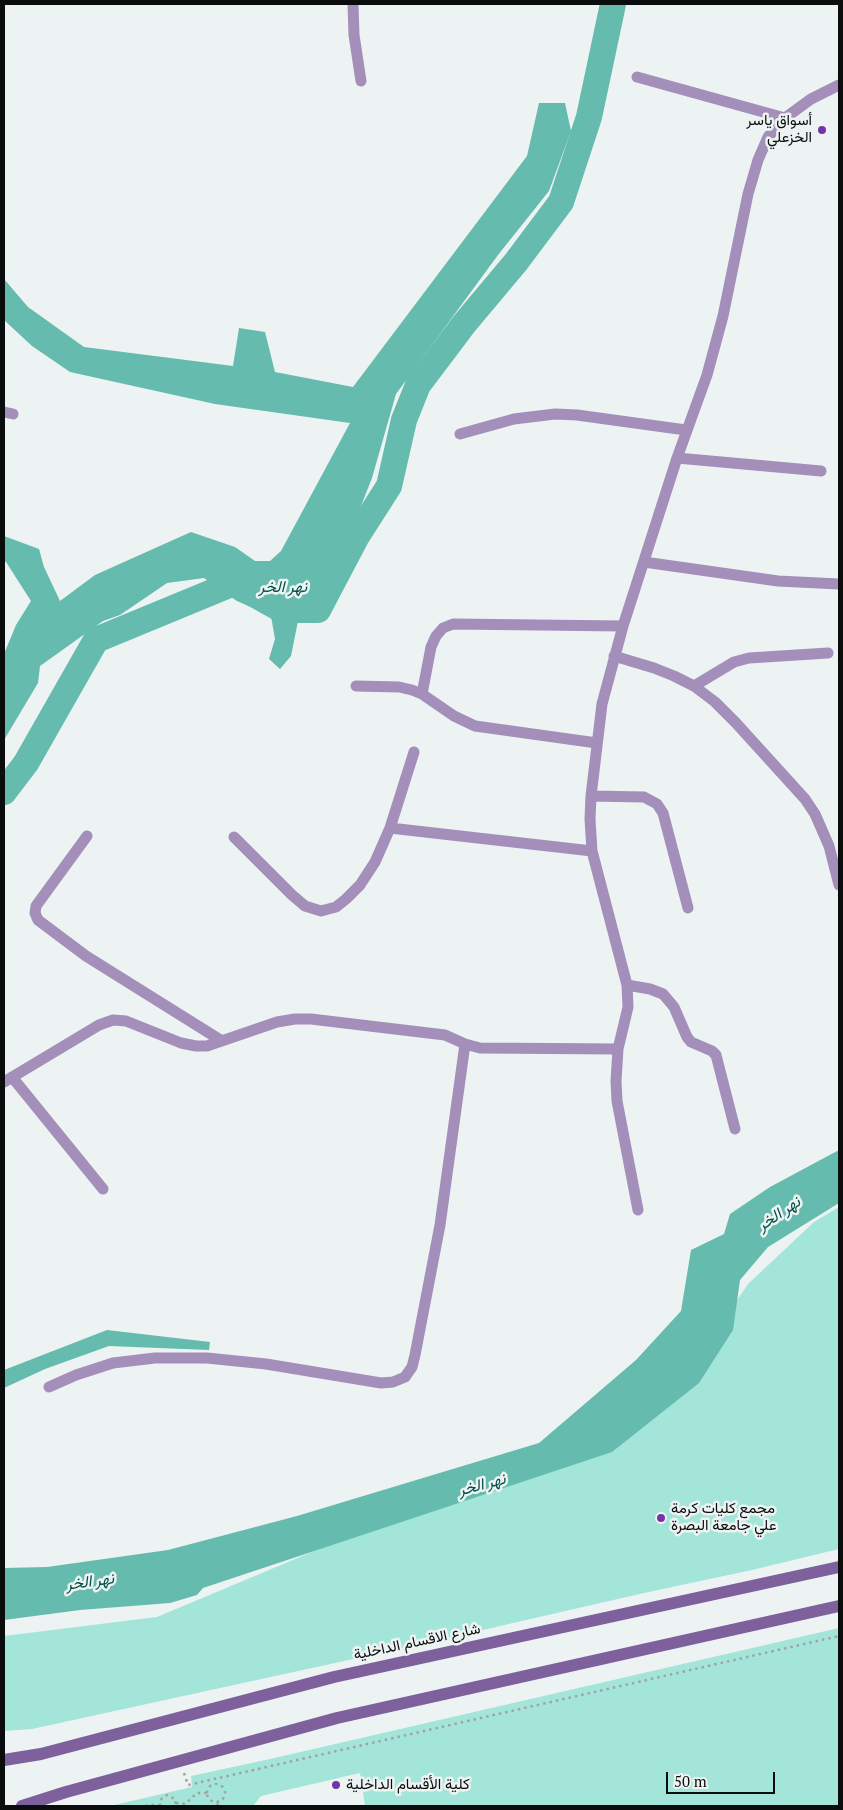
<!DOCTYPE html>
<html>
<head>
<meta charset="utf-8">
<style>
	body { margin:0 }
	#map { position:relative; width:843px; height:1810px; overflow:hidden; background:#ecf3f2; font-family:"PT Serif",serif }
	canvas { display:block }
	.frame { position:absolute; inset:0; border:5px solid #0a0d0c; pointer-events:none }
	.scale { position:absolute; left:666px; top:1772px; width:109px; height:22px; box-sizing:border-box; border:2px solid #0a0d0c; border-top:0; padding-left:6px; font-size:15px; line-height:18px; white-space:nowrap; color:#0a0d0c; -webkit-text-stroke:4px #ecf3f2; paint-order:stroke }
</style>
</head>
<body>
<div id="map">
<canvas width="843" height="1810"></canvas>
<div class="frame"></div>
<div class="scale">50 m</div>
</div>
<script>
const ctx = document.querySelector('canvas').getContext('2d');
ctx.lineJoin = 'round';
function fillPath(path, color) { ctx.fillStyle = color; ctx.fill(path, 'evenodd'); }
const toPath = rows => new Path2D(rows.map(r => 'M' + r).join(''));
function stroke(path, color, width, dash) { ctx.strokeStyle = color; ctx.lineWidth = width; ctx.lineCap = dash ? 'butt' : 'round'; ctx.setLineDash(dash || []); ctx.stroke(path); }
function label(font, color, halo, rows, align = 'center') {
  ctx.font = font + ' "PT Serif",Vazirmatn,serif'; ctx.lineWidth = 5; ctx.setLineDash([]); ctx.textBaseline = 'middle'; ctx.strokeStyle = halo; ctx.fillStyle = color; for (const [text, x, y, turn = 0] of rows) {
    ctx.save(); ctx.translate(x, y); ctx.rotate((+turn || 0) * Math.PI / 180); ctx.textAlign = isNaN(turn) ? turn : align; if (halo) ctx.strokeText(text, 0, 0); ctx.fillText(text, 0, 0); ctx.restore();
  }
}
const green = toPath([
	[839,1207,839,1549,752,1570,644,1593,413,1646,32,1729,4,1731,4,1636,157,1617,667,1403,748,1284,814,1222],
	[839,1628,839,1806,365,1806,360,1773,261,1796,253,1806,110,1806,192,1787,191,1776,270,1759]
]);
const water = toPath([
	[539,103,565,103,571,131,549,191,498,255,396,394,372,478,355,521,298,621,291,656,280,669,269,659,275,639,271,616,237,601,204,578,167,583,120,615,103,621,40,666,38,683,4,740,4,654,16,625,31,601,6,562,4,561,4,536,39,549,44,567,60,601,95,575,191,532,235,547,255,561,270,561,281,551,350,423,215,404,70,372,32,346,4,320,4,279,28,307,84,347,233,366,239,328,265,332,275,372,353,387,527,156],
	[839,1150,839,1203,768,1247,740,1280,733,1330,699,1383,612,1452,203,1588,197,1595,170,1603,80,1610,4,1620,4,1568,47,1567,168,1550,297,1516,539,1443,636,1360,681,1311,691,1250,724,1234,730,1214,770,1187],
	[107,1330,210,1342,209,1350,109,1346,45,1369,4,1388,4,1370]
]);
const river = toPath([
	[4,792,26,763,96,640,234,583,282,610,318,610,357,536,389,486,404,420,418,385,464,324,516,262,561,202,589,117,613,4]
]);
const path = toPath([
	[184,1773,188,1785,839,1636],
	'207 1793a9 9 0 1 1 18 0a9 9 0 1 1-18 0Z',
	[176,1803,185,1804,197,1793,207,1793],
	[145,1806,151,1805,159,1806],
	[160,1806,160,1800,167,1795,175,1799,176,1806],
	[217,1806,219,1801]
]);
const street = toPath([
	[353,4,354,35,361,81],
	[637,77,785,118],
	[4,412,13,414],
	[460,434,514,419,555,414,577,415,686,430],
	[677,458,821,471],
	[644,562,778,581,839,584],
	[614,656,654,668,674,676,694,686,715,702,736,723,805,799,815,814,829,846,839,885],
	[356,686,399,687,412,690,422,694,454,716,475,726,597,743],
	[694,686,734,662,749,658,828,653],
	[422,694,431,647,436,636,443,628,453,624,623,626],
	[591,796,644,797,657,804,663,813,688,908],
	[390,828,592,851],
	[87,836,36,906,35,913,38,920,86,956,222,1041],
	[234,837,292,895,305,906,321,911,336,907,346,899,360,885,375,862,390,828,414,752],
	[627,985,650,989,663,994,674,1007,687,1037,691,1042,712,1051,716,1055,735,1129],
	[12,1077,103,1189],
	[4,1082,99,1025,113,1020,126,1021,181,1043,196,1046,207,1046,277,1022,295,1019,311,1019,445,1035,465,1044,480,1048,618,1049],
	[638,1210,617,1101,616,1081,618,1049,628,1007,627,985,592,851,590,819,591,796,602,704,623,626,677,458,707,375,723,316,748,194,758,160,768,137,785,118,811,99,839,85],
	[49,1387,76,1375,113,1363,155,1358,207,1358,266,1364,381,1383,393,1382,405,1377,412,1367,415,1355,440,1225,465,1044]
]);
const secondary = toPath([
	[4,1760,41,1754,334,1677,839,1567],
	[22,1806,66,1792,337,1718,839,1606]
]);
const markers = [
	[822,130,5,"#7433a8"],
	[661,1518,5,"#7433a8"],
	[336,1785,5,"#7433a8"]
];
const poiNames = [
	["أسواق ياسر",812,121,"right"],
	["الخزعلي",812,138,"right"],
	["مجمع كليات كرمة",671,1509],
	["علي جامعة البصرة",671,1526],
	["كلية الأقسام الداخلية",346,1785]
];
const streetNames = [
	["شارع الاقسام الداخلية",417,1642,-12]
];
const waterNames = [
	["نهر الخر",283,587],
	["نهر الخر",779,1214,-34],
	["نهر الخر",482,1485,-15],
	["نهر الخر",90,1582,-8]
];
fillPath(green, '#a4e5da');
fillPath(water, '#65bbad');
stroke(river, '#65bbad', 26);
stroke(path, '#9ea4a3', 2.5, [2.5, 4]);
stroke(street, '#a38fba', 11);
stroke(secondary, '#7e609d', 12);
for (const [x, y, r, color] of markers) { const dot = new Path2D(); dot.arc(x, y, r, 0, 2 * Math.PI); ctx.fillStyle = color; ctx.fill(dot); stroke(dot, '#ecf3f2', 2); }
label('15px', '#0a0d0c', '#ecf3f2', poiNames, 'left');
label('15px', '#0a0d0c', '#ecf3f2', streetNames);
label('italic 16px', '#005047', '#ecf3f2', waterNames);
</script>
</body>
</html>
